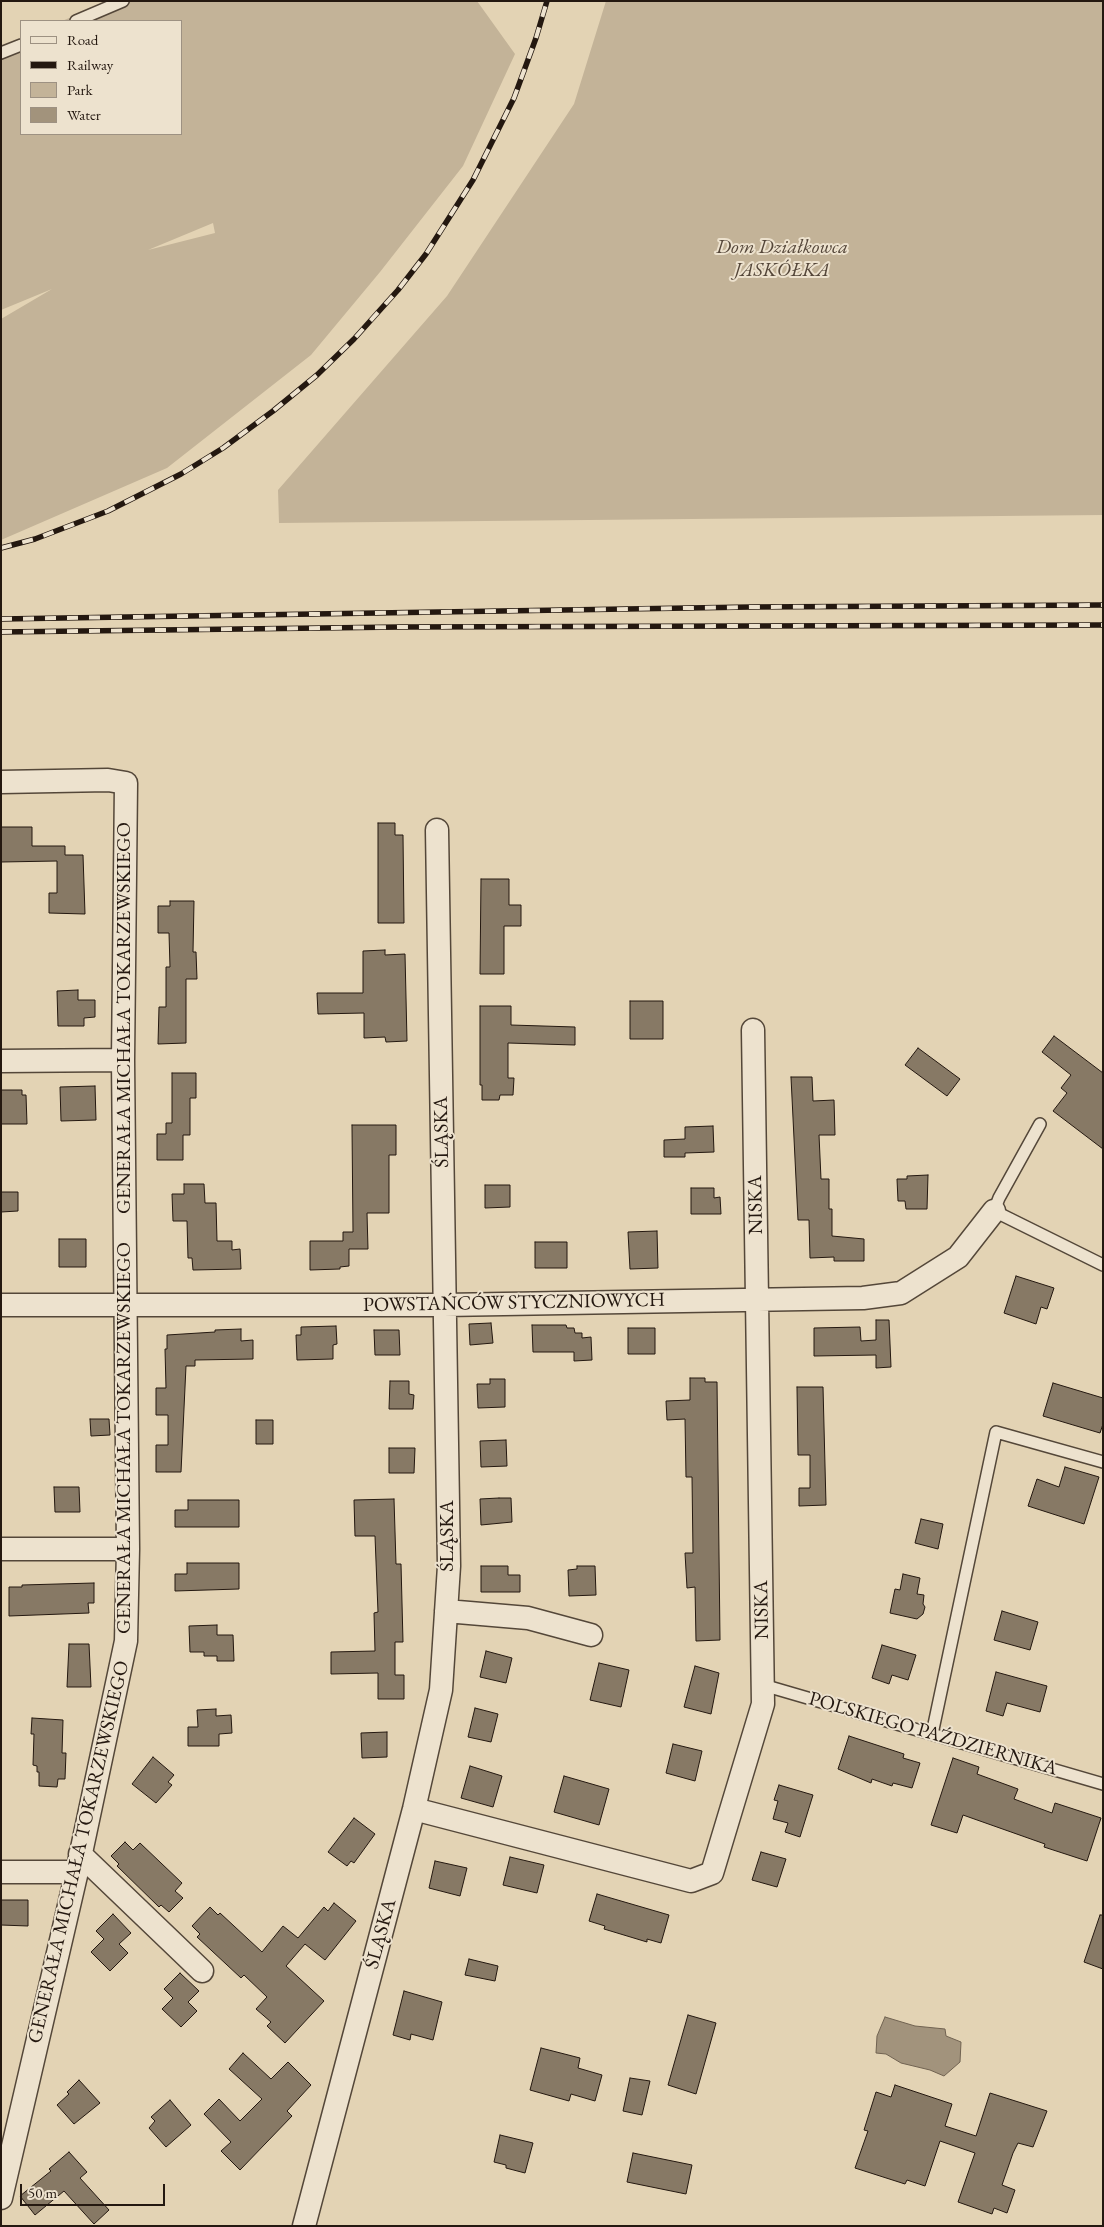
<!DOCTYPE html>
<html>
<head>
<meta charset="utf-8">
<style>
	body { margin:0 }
	#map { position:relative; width:1104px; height:2227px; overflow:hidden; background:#e3d3b4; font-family:"EB Garamond",serif }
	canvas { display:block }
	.frame { position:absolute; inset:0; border:2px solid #241810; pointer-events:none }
	.legend { position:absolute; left:20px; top:20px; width:162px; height:115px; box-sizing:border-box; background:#ede2ce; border:1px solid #9d9182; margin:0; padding:6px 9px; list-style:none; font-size:15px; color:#241810 }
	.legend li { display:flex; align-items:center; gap:10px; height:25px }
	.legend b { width:25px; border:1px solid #9d9182 }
	.scale { position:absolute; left:20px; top:2184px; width:145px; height:22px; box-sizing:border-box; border:2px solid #241810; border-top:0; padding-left:6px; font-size:15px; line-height:18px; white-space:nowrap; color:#241810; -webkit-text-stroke:4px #ede2ce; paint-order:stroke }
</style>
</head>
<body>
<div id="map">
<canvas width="1104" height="2227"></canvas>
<div class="frame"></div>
<ul class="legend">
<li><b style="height:6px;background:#ede2ce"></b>Road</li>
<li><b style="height:6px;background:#241810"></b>Railway</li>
<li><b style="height:14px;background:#c3b398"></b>Park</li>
<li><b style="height:14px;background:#a2937c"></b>Water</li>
</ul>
<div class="scale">50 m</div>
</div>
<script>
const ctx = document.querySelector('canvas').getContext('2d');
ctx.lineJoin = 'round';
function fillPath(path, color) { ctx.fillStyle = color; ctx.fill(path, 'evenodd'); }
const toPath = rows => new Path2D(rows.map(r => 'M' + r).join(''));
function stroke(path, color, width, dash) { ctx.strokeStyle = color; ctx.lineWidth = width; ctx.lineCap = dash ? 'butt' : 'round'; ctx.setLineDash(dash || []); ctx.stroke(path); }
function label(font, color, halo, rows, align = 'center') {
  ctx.font = font + ' "EB Garamond",serif'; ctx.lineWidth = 4; ctx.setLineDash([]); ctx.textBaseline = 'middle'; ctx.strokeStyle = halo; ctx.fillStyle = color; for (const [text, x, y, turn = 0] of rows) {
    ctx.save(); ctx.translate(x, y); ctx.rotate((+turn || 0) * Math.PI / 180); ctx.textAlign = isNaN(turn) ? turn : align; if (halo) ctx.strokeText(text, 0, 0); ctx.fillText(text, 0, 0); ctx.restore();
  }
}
const green = toPath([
	[111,1,477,1,515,54,463,166,380,272,311,355,167,468,1,540,1,319,52,289,1,310,1,47,21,38,21,134,181,134,181,21,62,21],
	[213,223,215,233,148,250],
	[606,1,1103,1,1103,515,279,523,278,490,447,296,574,104]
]);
const water = toPath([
	[885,2017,915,2026,945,2029,946,2036,961,2042,960,2062,944,2076,930,2070,901,2063,886,2054,876,2053,877,2036,885,2017]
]);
const building = toPath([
	[378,823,395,823,395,835,403,835,404,923,378,923,378,823],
	[1,827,32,827,32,846,65,846,65,855,83,855,85,914,49,913,49,893,57,893,57,861,1,862,1,827],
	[481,879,509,879,509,905,521,905,521,926,504,926,504,974,480,974,481,879],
	[170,901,194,901,193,952,196,952,197,979,186,979,186,1043,158,1044,159,1007,166,1007,166,967,170,967,169,933,158,933,158,906,170,906,170,901],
	[385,950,385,955,405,954,407,1041,386,1042,385,1037,364,1038,364,1013,318,1014,317,993,363,993,363,951,385,950],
	[78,990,78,1000,95,1000,95,1017,84,1018,84,1026,58,1026,57,991,78,990],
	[630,1001,663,1001,663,1039,630,1039,630,1001],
	[480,1006,511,1006,511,1025,575,1027,575,1045,508,1043,508,1078,514,1078,513,1095,500,1095,499,1100,482,1100,482,1085,480,1085,480,1006],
	[1054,1036,1103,1073,1103,1149,1053,1111,1067,1093,1061,1088,1071,1075,1042,1052,1054,1036],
	[918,1048,960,1079,947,1096,905,1065,918,1048],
	[172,1073,196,1073,196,1098,190,1098,190,1135,183,1135,183,1160,157,1160,157,1134,166,1134,166,1123,172,1123,172,1073],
	[791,1077,812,1077,813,1101,834,1100,835,1135,819,1135,821,1179,829,1179,829,1209,832,1209,832,1236,864,1239,864,1261,834,1261,834,1257,810,1258,809,1220,798,1220,791,1077],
	[95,1086,96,1120,61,1121,60,1087,95,1086],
	[1,1090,22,1090,22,1095,26,1095,27,1124,1,1124,1,1090],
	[352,1125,396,1125,396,1155,389,1155,389,1213,367,1213,368,1249,349,1249,349,1266,340,1267,340,1269,310,1270,310,1241,343,1241,343,1232,353,1232,352,1125],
	[713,1126,714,1152,685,1153,685,1157,664,1157,664,1140,685,1139,685,1127,713,1126],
	[928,1175,927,1209,906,1209,905,1201,898,1201,897,1179,907,1179,907,1176,928,1175],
	[184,1184,204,1184,205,1203,216,1203,217,1241,232,1241,232,1250,240,1249,241,1269,193,1270,192,1258,188,1258,187,1221,173,1221,172,1194,184,1194,184,1184],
	[485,1185,510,1185,510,1207,485,1208,485,1185],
	[691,1188,714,1188,714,1198,720,1197,721,1214,691,1214,691,1188],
	[1,1192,18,1192,18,1211,1,1212,1,1192],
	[657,1231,658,1268,630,1269,628,1232,657,1231],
	[59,1239,86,1239,86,1267,59,1267,59,1239],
	[535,1242,567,1242,567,1268,535,1268,535,1242],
	[1016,1276,1054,1288,1047,1309,1041,1307,1036,1324,1004,1313,1016,1276],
	[876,1320,889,1320,891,1367,876,1368,876,1355,814,1356,814,1328,860,1327,861,1341,876,1340,876,1320],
	[491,1323,493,1343,470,1345,469,1324,491,1323],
	[532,1325,566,1325,567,1328,574,1328,575,1333,582,1333,582,1338,591,1337,592,1360,574,1361,574,1352,533,1352,532,1325],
	[336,1326,337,1344,333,1345,333,1359,297,1360,296,1335,301,1335,301,1327,336,1326],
	[628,1328,655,1328,655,1354,628,1354,628,1328],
	[241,1329,241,1341,253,1340,253,1359,195,1360,195,1366,186,1366,181,1472,156,1472,156,1445,168,1445,168,1415,156,1415,156,1388,166,1388,165,1349,167,1349,167,1335,215,1332,215,1330,241,1329],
	[374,1330,399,1330,400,1355,375,1355,374,1330],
	[690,1378,705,1378,705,1382,717,1382,720,1640,696,1641,695,1587,687,1588,685,1553,693,1553,692,1477,686,1477,685,1419,667,1420,666,1401,690,1400,690,1378],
	[490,1379,505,1379,505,1407,478,1408,477,1384,490,1384,490,1379],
	[390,1381,409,1381,409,1394,414,1395,413,1409,389,1409,390,1381],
	[1053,1383,1103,1398,1103,1424,1100,1433,1043,1416,1053,1383],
	[797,1387,823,1387,826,1505,799,1506,799,1488,810,1488,810,1455,798,1455,797,1387],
	[90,1419,109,1419,110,1435,91,1436,90,1419],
	[256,1420,273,1420,273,1444,256,1444,256,1420],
	[506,1440,507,1466,481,1467,480,1441,506,1440],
	[389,1448,415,1448,414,1473,389,1473,389,1448],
	[1065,1467,1099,1477,1084,1524,1028,1506,1037,1479,1059,1487,1065,1467],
	[54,1487,79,1487,80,1512,55,1512,54,1487],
	[499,1498,511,1498,512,1522,481,1525,480,1499,499,1498],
	[394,1499,396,1564,401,1564,403,1642,395,1642,395,1675,404,1675,404,1699,378,1699,378,1673,331,1674,331,1652,375,1651,374,1613,378,1612,375,1536,355,1536,354,1500,394,1499],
	[188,1500,239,1500,239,1527,175,1527,175,1510,188,1510,188,1500],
	[921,1519,943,1524,938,1549,915,1543,921,1519],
	[187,1563,239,1563,239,1589,175,1591,175,1574,187,1574,187,1563],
	[481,1566,508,1566,508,1575,520,1575,520,1592,481,1592,481,1566],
	[577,1566,595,1566,596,1595,569,1596,568,1570,577,1569,577,1566],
	[903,1574,920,1578,917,1594,924,1595,923,1604,925,1607,923,1614,917,1619,890,1613,895,1589,900,1590,903,1574],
	[94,1583,94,1603,88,1603,89,1613,9,1616,9,1587,22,1587,22,1585,94,1583],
	[1002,1611,1038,1622,1030,1650,994,1640,1002,1611],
	[217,1625,217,1635,233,1635,234,1661,217,1661,217,1656,204,1656,204,1652,190,1652,189,1626,217,1625],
	[69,1644,89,1644,91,1687,67,1687,69,1644],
	[882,1645,916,1655,908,1680,892,1675,889,1684,872,1678,882,1645],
	[486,1651,512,1658,506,1683,480,1677,486,1651],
	[599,1663,629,1670,621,1707,590,1700,599,1663],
	[695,1666,719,1673,711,1714,684,1707,695,1666],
	[996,1672,1047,1686,1040,1712,1007,1703,1003,1716,986,1711,996,1672],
	[475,1708,498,1714,491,1742,468,1737,475,1708],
	[216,1709,216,1716,231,1715,232,1733,219,1734,219,1746,188,1746,188,1727,198,1727,197,1710,216,1709],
	[32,1718,63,1720,62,1753,66,1753,65,1779,58,1779,57,1787,39,1786,39,1772,37,1772,37,1766,33,1765,34,1734,31,1734,32,1718],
	[387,1732,387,1757,362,1758,361,1733,387,1732],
	[849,1736,904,1754,903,1758,920,1763,912,1788,893,1783,892,1786,872,1779,871,1783,838,1769,849,1736],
	[673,1744,702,1751,695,1781,666,1773,673,1744],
	[153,1757,174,1775,168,1782,172,1785,156,1803,132,1784,153,1757],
	[953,1758,979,1767,977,1774,1018,1789,1014,1799,1052,1813,1055,1803,1101,1818,1087,1861,1044,1847,1045,1844,963,1815,957,1833,931,1825,953,1758],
	[470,1766,502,1776,493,1807,461,1798,470,1766],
	[564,1776,609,1789,599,1825,554,1812,564,1776],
	[779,1785,813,1795,800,1837,785,1832,788,1823,773,1819,778,1801,774,1800,779,1785],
	[354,1818,375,1834,354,1863,351,1861,347,1866,328,1852,354,1818],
	[125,1842,133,1850,140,1843,182,1883,175,1891,183,1898,169,1912,161,1905,159,1907,117,1866,119,1864,111,1856,125,1842],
	[761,1852,786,1859,777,1887,752,1880,761,1852],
	[510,1857,544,1865,537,1893,503,1885,510,1857],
	[435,1861,467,1868,460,1896,429,1888,435,1861],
	[597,1894,669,1915,661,1943,647,1939,647,1942,604,1929,605,1926,589,1921,597,1894],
	[1,1900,28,1900,28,1926,1,1925,1,1900],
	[334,1903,356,1921,325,1960,305,1944,286,1966,324,2001,285,2043,267,2026,271,2022,256,2009,267,1997,244,1975,241,1978,197,1937,200,1934,192,1926,210,1907,218,1915,220,1913,262,1952,283,1926,298,1938,324,1907,328,1911,334,1903],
	[113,1914,131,1933,119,1944,128,1953,110,1971,91,1952,104,1939,96,1931,113,1914],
	[1100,1915,1103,1915,1103,1969,1084,1962,1100,1915],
	[469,1959,498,1966,495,1981,465,1975,469,1959],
	[180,1973,199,1991,188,2002,197,2011,181,2027,162,2009,173,1998,164,1989,180,1973],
	[404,1991,442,2002,433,2040,411,2034,410,2040,393,2035,404,1991],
	[688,2015,716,2023,696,2094,668,2085,688,2015],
	[541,2048,580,2058,578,2068,602,2075,595,2101,571,2094,569,2101,530,2090,541,2048],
	[243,2053,271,2079,288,2062,311,2085,287,2111,292,2116,240,2170,221,2151,231,2142,204,2114,219,2099,240,2121,262,2099,229,2069,243,2053],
	[630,2078,650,2081,642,2115,623,2111,630,2078],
	[79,2080,100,2103,74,2124,57,2105,69,2094,67,2092,79,2080],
	[895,2085,952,2104,945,2126,976,2136,990,2093,1047,2111,1033,2147,1018,2143,1013,2153,1002,2185,1015,2190,1007,2213,994,2208,992,2214,958,2202,975,2153,940,2141,925,2186,907,2180,905,2184,855,2168,868,2131,864,2130,876,2092,891,2097,895,2085],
	[170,2100,191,2125,166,2147,149,2128,155,2121,151,2117,170,2100],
	[500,2135,533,2143,525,2173,506,2168,506,2165,494,2162,500,2135],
	[69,2152,87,2172,80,2178,109,2210,94,2224,64,2191,35,2215,20,2196,51,2171,49,2169,69,2152],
	[633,2153,692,2165,686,2194,627,2182,633,2153]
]);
const lane = toPath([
	[76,21,123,1],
	[1,53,21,45],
	[1040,1124,999,1198,994,1211,1103,1265],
	[763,1685,1103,1784],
	[932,1734,996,1432,1103,1462]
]);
const street = toPath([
	[1,782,108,780,126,783,123,1060,128,1549,126,1641,78,1867,1,2198],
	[1,1061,123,1060],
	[1,1305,444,1305,863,1298,901,1293,958,1257,994,1211],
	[1,1549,128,1549],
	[446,1611,528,1618,591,1635],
	[414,1809,691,1881,712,1873,763,1704,753,1030],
	[80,1854,202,1971],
	[1,1872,76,1872],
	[304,2226,414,1809,441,1690,449,1566,437,830]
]);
const rail = toPath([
	[1,548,35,539,108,511,181,474,223,448,273,411,317,375,354,339,398,290,426,254,473,180,514,98,536,38,547,1],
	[1,619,751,607,1103,605],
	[1,632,401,627,1103,625]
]);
const parkNames = [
	["Dom Działkowca",782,248],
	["JASKÓŁKA",782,271]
];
const streetNames = [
	["GENERAŁA MICHAŁA TOKARZEWSKIEGO",125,1018,-90],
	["ŚLĄSKA",442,1132,-91],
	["NISKA",756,1205,-91],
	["POWSTAŃCÓW STYCZNIOWYCH",514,1303,-1],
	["GENERAŁA MICHAŁA TOKARZEWSKIEGO",125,1438,-90],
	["ŚLĄSKA",448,1536,-90],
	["NISKA",762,1610,-91],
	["POLSKIEGO PAŹDZIERNIKA",933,1734,16],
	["GENERAŁA MICHAŁA TOKARZEWSKIEGO",79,1852,-77],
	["ŚLĄSKA",381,1934,-75]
];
fillPath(green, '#c3b398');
fillPath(water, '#a2937c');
stroke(water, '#706251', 1);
fillPath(building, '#877965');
stroke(building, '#241810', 1);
stroke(lane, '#544739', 14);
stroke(street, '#544739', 25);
stroke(lane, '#ede2ce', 11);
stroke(street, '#ede2ce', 22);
stroke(rail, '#241810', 5.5);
stroke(rail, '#ede2ce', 4, [11]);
label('italic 20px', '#544639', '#ede2ce', parkNames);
label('20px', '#241810', '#ede2ce', streetNames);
</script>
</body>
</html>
